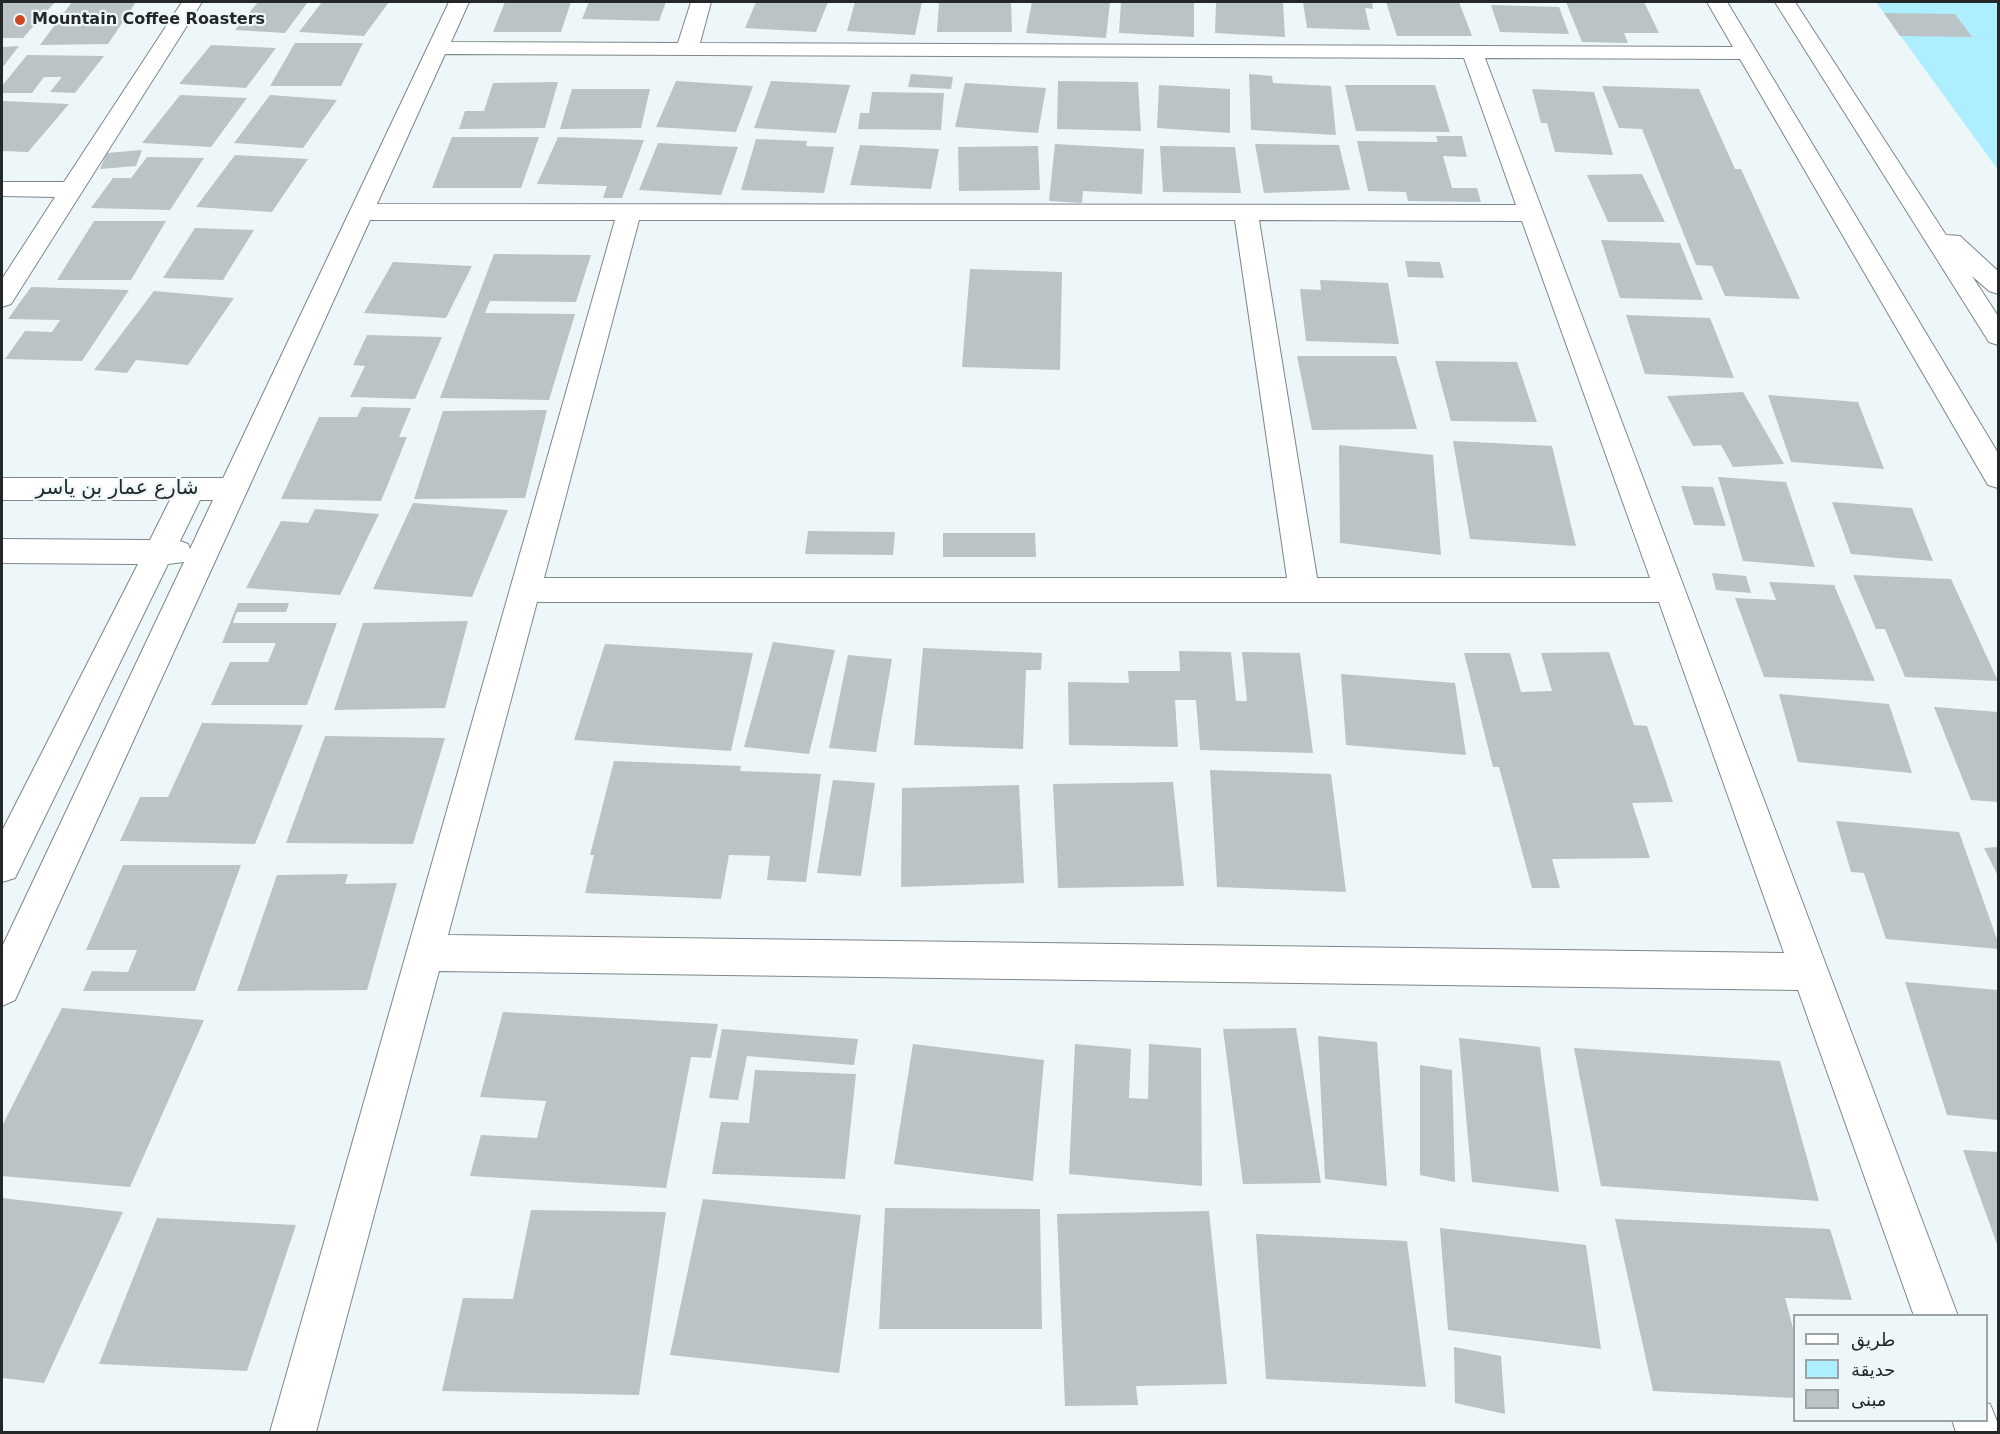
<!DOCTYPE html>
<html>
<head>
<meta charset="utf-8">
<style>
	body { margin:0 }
	#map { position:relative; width:2000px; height:1434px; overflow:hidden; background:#edf7fa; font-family:"DejaVu Sans","Noto Naskh Arabic",sans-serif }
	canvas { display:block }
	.frame { position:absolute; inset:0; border:3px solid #232728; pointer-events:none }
	.legend { position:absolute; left:1793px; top:1314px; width:195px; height:108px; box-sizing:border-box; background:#edf7fa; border:2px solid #9ca4a6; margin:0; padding:8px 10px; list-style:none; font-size:18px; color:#232728 }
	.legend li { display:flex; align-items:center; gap:12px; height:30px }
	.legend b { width:30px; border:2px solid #9ca4a6 }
</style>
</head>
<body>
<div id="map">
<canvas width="2000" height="1434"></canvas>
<div class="frame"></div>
<ul class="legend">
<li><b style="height:8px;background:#fff"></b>طريق</li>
<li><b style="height:16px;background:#aeefff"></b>حديقة</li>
<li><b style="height:16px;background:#bac3c6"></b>مبنى</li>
</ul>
</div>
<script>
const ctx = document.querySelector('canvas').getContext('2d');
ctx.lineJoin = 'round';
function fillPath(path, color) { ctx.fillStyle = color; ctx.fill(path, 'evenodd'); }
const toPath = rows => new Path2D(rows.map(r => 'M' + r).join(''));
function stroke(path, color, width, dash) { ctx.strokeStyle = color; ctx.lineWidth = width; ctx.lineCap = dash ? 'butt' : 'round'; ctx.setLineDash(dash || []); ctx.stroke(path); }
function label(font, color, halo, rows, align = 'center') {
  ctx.font = font + ' "DejaVu Sans","Noto Naskh Arabic",sans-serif'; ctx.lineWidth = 4.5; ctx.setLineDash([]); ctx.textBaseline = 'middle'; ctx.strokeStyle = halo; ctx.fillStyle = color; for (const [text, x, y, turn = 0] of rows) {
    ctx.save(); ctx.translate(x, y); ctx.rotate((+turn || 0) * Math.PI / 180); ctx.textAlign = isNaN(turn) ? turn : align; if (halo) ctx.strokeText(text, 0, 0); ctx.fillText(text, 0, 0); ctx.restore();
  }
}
const green = toPath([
	[1876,2,1998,2,1998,170]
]);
const building = toPath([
	[2,2,55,2,23,38,2,38],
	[72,2,136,2,108,44,40,45],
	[258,2,308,2,285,33,235,30],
	[322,2,389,2,364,36,299,32],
	[505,2,571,2,561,32,493,32],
	[589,2,666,2,659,21,582,19],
	[756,2,828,2,816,32,745,28],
	[855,2,922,2,915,35,847,31],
	[939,2,1011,2,1012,32,937,32],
	[1032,2,1110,2,1106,38,1026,33],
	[1121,2,1194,2,1194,37,1119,33],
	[1216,2,1283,2,1285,37,1215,33],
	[1303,2,1372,2,1373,9,1365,8,1370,30,1307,28],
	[1386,2,1459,2,1472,36,1397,36],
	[1566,2,1644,2,1659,33,1624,33,1628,43,1582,42],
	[1491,5,1559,7,1569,34,1500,32],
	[1884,13,1955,14,1972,37,1900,36],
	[295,43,363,43,341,86,270,86],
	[211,45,276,48,246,88,179,84],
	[19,46,2,68,2,47],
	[27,55,104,56,75,93,50,92,62,77,44,77,32,93,2,93,2,86],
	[911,74,953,77,951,89,908,87],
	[1249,74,1272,76,1273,83,1331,86,1336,135,1251,130],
	[676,81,753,86,736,132,656,127],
	[771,81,850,85,836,133,754,128],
	[1058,81,1138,82,1141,131,1057,129],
	[558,82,545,128,459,129,465,111,484,111,493,83],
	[965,83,1046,88,1038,133,955,127],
	[1159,85,1230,89,1230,133,1157,128],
	[1345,85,1435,85,1450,132,1356,131],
	[1602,86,1699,89,1735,169,1741,169,1800,299,1725,296,1712,266,1696,265,1642,129,1619,128],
	[572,89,650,89,641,128,560,129],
	[1532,89,1594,92,1613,155,1555,152,1547,123,1541,123],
	[872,92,944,93,941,130,858,129,860,113,869,113],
	[180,95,247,98,211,147,142,143],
	[270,95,337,100,303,148,234,143],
	[2,101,69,104,28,152,2,151],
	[1436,136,1462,136,1467,157,1443,156,1452,188,1477,188,1481,202,1408,201,1406,192,1368,191,1357,141,1438,142],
	[452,137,539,137,521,188,432,188],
	[558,137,644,140,622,198,603,198,607,186,537,184],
	[756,139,807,141,806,146,834,147,824,193,741,190],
	[658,143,738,147,721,195,639,190],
	[1055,144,1144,149,1142,194,1083,191,1082,203,1049,201],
	[1255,144,1339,145,1350,190,1264,193],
	[860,145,939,149,931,189,850,185],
	[1038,146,1040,190,959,191,958,147],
	[1160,146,1235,147,1241,193,1163,192],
	[142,150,136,166,100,169,107,153],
	[235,155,308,159,272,212,196,207],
	[147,157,204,158,170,210,91,208,113,178,131,178],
	[1642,174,1665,222,1608,222,1587,175],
	[94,221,166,221,131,280,57,280],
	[195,228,254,230,223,280,163,278],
	[1601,240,1680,243,1703,300,1620,298],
	[494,254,591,255,576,302,490,301,485,313,575,314,549,400,440,398],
	[1405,261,1440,262,1444,278,1408,277],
	[393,262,472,266,446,318,364,313],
	[970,269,1062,272,1060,370,962,367],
	[1320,280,1388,283,1399,344,1306,341,1300,289,1321,290],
	[31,287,129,290,82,361,5,359,25,331,52,332,60,320,8,319],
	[154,291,234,298,188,365,136,360,127,373,94,370],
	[1626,315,1710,318,1734,378,1645,374],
	[367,335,442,337,415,399,350,397,365,366,353,365],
	[1297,356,1396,356,1417,429,1312,430],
	[1435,361,1517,362,1537,422,1451,421],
	[1743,392,1784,464,1733,467,1721,445,1693,446,1667,396],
	[1768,395,1858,402,1884,469,1791,462],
	[362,407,411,408,399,437,407,437,381,501,281,499,319,417,357,417],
	[547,410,525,498,414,499,443,411],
	[1453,441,1552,446,1576,546,1470,539],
	[1339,445,1433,455,1441,555,1340,543],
	[1718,477,1786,482,1815,567,1743,561],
	[1681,486,1713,487,1726,526,1694,525],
	[1832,502,1912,508,1933,561,1851,554],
	[413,503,508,510,472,597,373,589],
	[315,509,379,514,340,595,246,588,281,521,308,523],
	[808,531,895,532,893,555,805,554],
	[943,533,1035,533,1036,557,943,557],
	[1712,573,1746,576,1751,593,1716,590],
	[1853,575,1951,579,1998,681,1905,677,1885,629,1876,629],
	[1769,582,1834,585,1875,681,1764,677,1735,598,1776,600],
	[238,603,289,603,286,612,237,612,233,623,337,623,307,705,211,705,230,662,268,662,276,643,222,643],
	[468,621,445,708,334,710,363,623],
	[773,642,835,650,809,754,744,747],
	[605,644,753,653,731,751,574,740],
	[923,648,1042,653,1041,670,1026,670,1023,749,914,745],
	[1179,651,1231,652,1236,701,1247,701,1242,652,1300,653,1313,753,1200,750,1196,700,1175,700,1178,747,1069,745,1068,682,1129,683,1128,671,1180,671],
	[1609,652,1634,725,1647,726,1673,802,1632,803,1650,858,1552,859,1560,888,1532,888,1499,767,1493,767,1464,653,1510,653,1521,692,1552,691,1541,653],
	[848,655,892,659,876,752,829,748],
	[1341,674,1455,683,1466,755,1346,745],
	[1779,694,1889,704,1912,773,1798,762],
	[1934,707,1998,712,1998,802,1971,800],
	[202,723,303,725,255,844,120,841,140,797,168,797],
	[325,736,445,738,413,844,286,843],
	[614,761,741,766,740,771,821,774,806,882,767,880,770,856,729,855,721,899,585,893,594,855,590,855],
	[1210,770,1331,774,1346,892,1217,887],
	[833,780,875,783,861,876,817,873],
	[1173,782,1184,886,1058,888,1053,784],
	[1019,785,1024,883,901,887,902,788],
	[1836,821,1959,832,1998,942,1998,949,1886,939,1864,873,1851,872],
	[1998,847,1998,876,1984,848],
	[123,865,241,865,195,991,83,991,92,971,128,972,137,950,86,950],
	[348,874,345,884,397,883,367,990,237,991,277,875],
	[1905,982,1998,990,1998,1120,1947,1115],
	[62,1008,204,1020,130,1187,2,1176,2,1126],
	[503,1012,718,1024,711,1058,691,1057,666,1188,470,1176,481,1135,537,1138,546,1101,480,1097],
	[1296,1028,1321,1183,1243,1184,1223,1029],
	[722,1029,858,1039,854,1065,747,1056,738,1100,709,1098],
	[1318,1036,1377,1042,1387,1186,1325,1179],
	[1459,1038,1540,1047,1559,1192,1472,1182],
	[913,1044,1044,1060,1033,1181,894,1164],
	[1075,1044,1131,1049,1129,1098,1148,1099,1149,1044,1201,1048,1202,1186,1069,1174],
	[1574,1048,1780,1061,1819,1201,1601,1186],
	[1420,1065,1452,1070,1455,1182,1420,1175],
	[755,1070,856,1074,845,1179,712,1174,721,1122,749,1123],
	[1963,1150,1998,1152,1998,1247],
	[2,1198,123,1212,44,1383,2,1378],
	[703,1199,861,1215,839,1373,670,1355],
	[885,1208,1040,1209,1042,1329,879,1329],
	[531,1210,666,1212,639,1395,442,1391,463,1298,513,1299],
	[1209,1211,1227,1384,1136,1386,1138,1405,1065,1406,1057,1214],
	[157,1218,296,1225,247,1371,99,1364],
	[1615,1219,1830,1229,1852,1300,1785,1298,1794,1332,1794,1398,1653,1391],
	[1440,1228,1586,1245,1601,1349,1448,1330],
	[1256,1234,1407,1241,1426,1387,1266,1379],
	[1454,1347,1501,1356,1505,1414,1455,1403]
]);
const minor = toPath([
	[182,2,202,2,11,304,2,307,2,279,55,197,2,196,2,182,64,182,182,2],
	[449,2,469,2,451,42,678,43,691,2,711,2,700,43,1733,47,1707,2,1727,2,1998,453,1998,488,1988,485,1740,59,1485,58,1958,1316,1914,1316,1798,990,439,971,316,1432,270,1432,615,220,370,220,248,489,243,497,233,500,223,497,218,489,449,2],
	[445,54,1464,58,1516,205,377,204,445,54],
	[639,220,1235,220,1287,578,544,578,639,220],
	[1259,220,1522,221,1650,578,1317,578,1259,220],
	[537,602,1659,602,1784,953,448,935,537,602],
	[1775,2,1795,2,1946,235,1960,236,1998,271,1998,294,1989,291,1972,276,1998,316,1998,345,1989,342,1775,2],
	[1986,1403,1990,1404,1998,1424,1998,1432,1956,1432,1952,1420,1986,1420,1986,1403]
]);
const tertiary = toPath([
	[2,478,233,478,243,481,248,489,15,1000,2,1006,2,947,184,562,168,564,15,878,2,882,2,831,138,564,2,563,2,539,150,540,170,500,2,500,2,478],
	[200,500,213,500,190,549,188,544,180,541,200,500]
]);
const markers = [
	[20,20,6,"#d04723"]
];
const farPoinames = [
	["Mountain Coffee Roasters",32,20]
];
const streetNames = [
	["شارع عمار بن ياسر",117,489]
];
fillPath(green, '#aeefff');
fillPath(building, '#bac3c6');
stroke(minor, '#7d8689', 2);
stroke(tertiary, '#7d8689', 2);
fillPath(minor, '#fff');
fillPath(tertiary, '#fff');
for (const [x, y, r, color] of markers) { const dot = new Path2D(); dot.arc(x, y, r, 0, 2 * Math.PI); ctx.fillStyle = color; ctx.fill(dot); stroke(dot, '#edf7fa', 2); }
label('bold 16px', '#232728', '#edf7fa', farPoinames, 'left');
label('20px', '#232728', '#edf7fa', streetNames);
</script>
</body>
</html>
